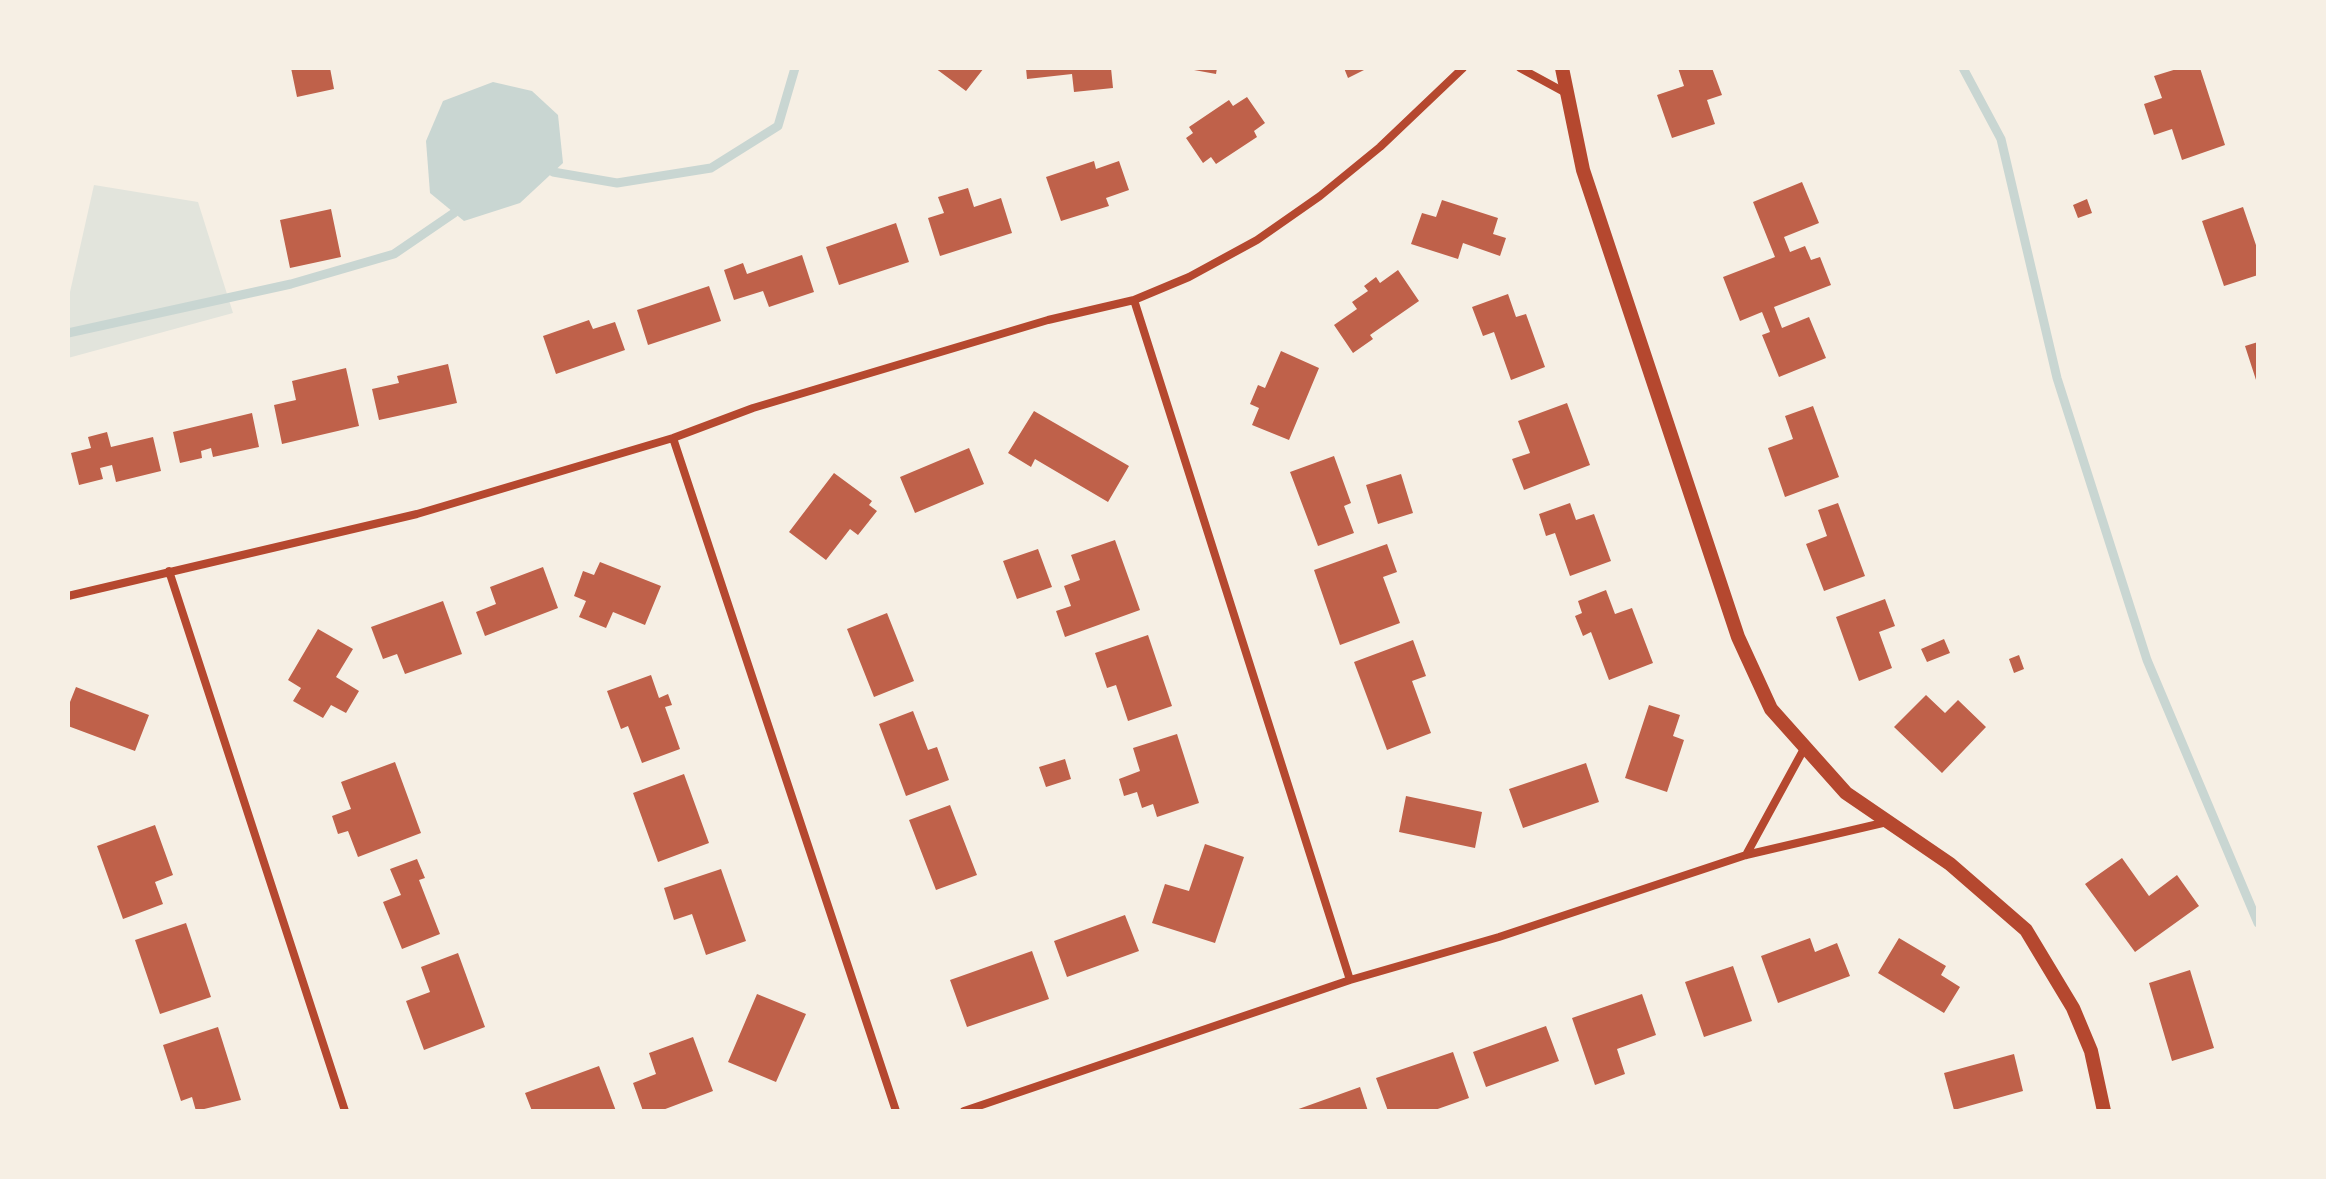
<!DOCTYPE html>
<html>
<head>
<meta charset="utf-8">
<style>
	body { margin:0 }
	#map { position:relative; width:2326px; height:1179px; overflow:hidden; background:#f6efe4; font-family:Poppins,sans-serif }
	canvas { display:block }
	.frame { position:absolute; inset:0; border:70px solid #f6efe4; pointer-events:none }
</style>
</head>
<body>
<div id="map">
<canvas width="2326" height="1179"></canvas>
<div class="frame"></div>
</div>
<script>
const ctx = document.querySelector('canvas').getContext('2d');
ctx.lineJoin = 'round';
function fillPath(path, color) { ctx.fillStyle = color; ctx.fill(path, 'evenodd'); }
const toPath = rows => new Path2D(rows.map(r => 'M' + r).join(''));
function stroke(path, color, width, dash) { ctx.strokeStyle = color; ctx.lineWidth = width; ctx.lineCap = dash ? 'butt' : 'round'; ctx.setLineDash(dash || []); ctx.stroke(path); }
const green = toPath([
	[94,185,198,202,233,313,68,358,68,301]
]);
const water = toPath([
	[493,82,532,91,558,115,563,163,520,203,464,221,430,193,426,141,443,101]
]);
const stream = toPath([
	[1963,68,2001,139,2057,378,2147,660,2258,923],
	[553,172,617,183,711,168,778,126,795,68],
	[68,333,291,284,394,254,454,213]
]);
const building = toPath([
	[291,68,330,68,334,89,297,97],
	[935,68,984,68,966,91],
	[1026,68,1111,68,1113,88,1074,92,1072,74,1027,79],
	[1183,68,1217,68,1216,74],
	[1344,68,1368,68,1348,78],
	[1678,68,1712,68,1722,95,1707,100,1715,124,1672,138,1657,95,1684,86],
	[2180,68,2200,68,2225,145,2182,160,2172,129,2154,135,2144,104,2162,98,2154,76],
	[1247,97,1265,123,1254,131,1257,137,1216,164,1211,157,1203,163,1186,138,1193,133,1189,127,1229,100,1233,106],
	[1094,161,1096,169,1119,161,1129,190,1106,198,1109,206,1061,221,1046,177],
	[1802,182,1819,223,1784,237,1790,252,1805,246,1811,260,1820,257,1831,285,1774,307,1782,328,1809,317,1826,358,1779,377,1762,335,1770,332,1762,312,1740,321,1723,277,1775,257,1753,202],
	[968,188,974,207,1001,198,1012,233,940,256,928,218,944,213,938,197],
	[2087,199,2092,213,2078,218,2073,205],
	[1442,200,1498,218,1493,234,1506,238,1500,256,1463,243,1458,259,1411,244,1422,213,1436,217],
	[2243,207,2258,251,2258,275,2224,286,2202,221],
	[331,209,341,257,290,268,280,220],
	[896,223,909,262,839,285,826,247],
	[802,255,814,292,769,307,763,291,734,300,724,270,743,263,747,274],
	[1398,270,1419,301,1370,335,1373,339,1353,353,1334,325,1357,309,1352,302,1368,291,1364,286,1376,277,1380,283],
	[709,286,721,321,648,345,637,310],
	[1508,294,1516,317,1526,314,1545,367,1511,380,1494,332,1483,336,1472,307],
	[589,320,593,329,615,322,625,350,556,374,543,336],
	[2258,342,2258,383,2257,383,2245,346],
	[1281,351,1319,368,1289,440,1252,425,1259,408,1250,404,1258,385,1265,388],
	[448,364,457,403,379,420,372,389,399,383,397,376],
	[346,368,359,426,282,444,274,405,296,400,292,381],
	[1567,403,1590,465,1524,490,1512,459,1530,453,1518,421],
	[1813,406,1839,477,1785,497,1768,448,1793,439,1785,416],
	[1034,411,1129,466,1108,502,1035,459,1031,467,1008,453],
	[252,413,259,447,213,457,211,448,201,451,202,458,180,463,173,432],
	[107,432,111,447,153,437,161,471,116,482,112,465,100,468,103,479,79,485,71,453,91,448,88,437],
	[969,448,984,484,915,513,900,477],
	[1334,456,1351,503,1344,506,1354,533,1318,546,1290,472],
	[834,473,872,501,869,505,877,511,858,535,850,529,826,560,789,532],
	[1401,474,1413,513,1378,524,1366,485],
	[1570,503,1576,520,1594,514,1611,561,1570,576,1555,533,1546,536,1539,514],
	[1838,503,1865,576,1824,591,1806,544,1827,536,1818,510],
	[1115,540,1140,610,1065,637,1056,611,1071,606,1064,586,1080,580,1071,555],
	[1387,544,1397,572,1383,577,1400,623,1340,645,1314,570],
	[1038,549,1052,587,1017,599,1003,561],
	[600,562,661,586,645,625,613,612,606,628,579,617,586,601,574,596,583,571,594,575],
	[543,567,558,608,485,636,476,612,496,604,490,587],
	[1606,590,1615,614,1632,608,1653,663,1609,680,1591,632,1583,636,1575,616,1582,613,1578,601],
	[1885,599,1895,626,1879,632,1892,668,1859,681,1836,617],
	[443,601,462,654,405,674,397,654,383,659,371,627],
	[887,613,914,681,874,697,847,629],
	[318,629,353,649,336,677,359,691,346,713,331,705,323,718,293,701,301,688,288,680],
	[1148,635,1172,706,1128,721,1116,685,1107,688,1095,653],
	[1944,639,1950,653,1927,662,1921,649],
	[1413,640,1426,676,1412,681,1431,733,1387,750,1354,662],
	[2019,655,2024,669,2014,673,2009,659],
	[651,675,659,698,668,694,672,705,665,707,680,749,642,763,628,726,621,729,607,691],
	[76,687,149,715,135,751,68,726,68,707],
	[1926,695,1945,713,1958,700,1986,727,1942,773,1894,727],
	[1649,705,1680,715,1673,736,1684,740,1667,792,1625,778],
	[913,711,928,750,937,747,949,780,906,796,879,724],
	[1177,734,1199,803,1157,817,1153,804,1142,808,1137,792,1124,796,1119,779,1140,771,1133,748],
	[1065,759,1071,779,1046,787,1039,767],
	[395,762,421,833,358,857,348,831,338,834,332,816,351,809,341,782],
	[1586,763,1599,802,1523,828,1509,789],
	[684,774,709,843,658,862,633,793],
	[1406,796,1482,812,1475,848,1399,832],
	[950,805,977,875,936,890,909,820],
	[155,825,173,875,155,882,163,904,123,919,97,846],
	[1205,844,1244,857,1215,943,1152,923,1165,884,1189,891],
	[2122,858,2149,896,2177,875,2199,906,2135,952,2085,884],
	[417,859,425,878,419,880,440,934,402,949,383,902,401,895,390,869],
	[721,869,746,941,706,955,692,914,674,920,664,888],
	[1125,915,1139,951,1067,977,1054,941],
	[186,923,211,997,160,1014,135,940],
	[1810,938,1815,952,1837,943,1850,976,1778,1003,1761,956],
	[1899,938,1946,966,1941,975,1960,987,1944,1013,1878,973],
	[1032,951,1049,999,967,1027,950,980],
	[458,953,485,1027,424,1050,406,1001,430,992,421,967],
	[1733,966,1752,1021,1704,1037,1685,982],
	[2190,970,2214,1048,2172,1061,2149,983],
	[757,994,806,1014,776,1082,728,1062],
	[1642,994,1656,1035,1617,1049,1625,1074,1595,1085,1572,1018],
	[1546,1026,1559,1061,1486,1087,1473,1052],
	[218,1027,241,1100,196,1111,192,1097,181,1101,163,1045],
	[693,1037,713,1091,660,1111,643,1111,633,1083,656,1074,649,1053],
	[1453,1052,1469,1098,1432,1111,1388,1111,1376,1078],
	[2014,1054,2023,1091,1954,1110,1944,1073],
	[599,1066,616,1111,532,1111,525,1093],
	[1360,1087,1368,1111,1293,1111]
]);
const minor = toPath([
	[1520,68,1566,93],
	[1134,300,1350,980],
	[673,438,896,1111],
	[169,571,345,1111],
	[68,596,417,514,673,438,753,408,1048,320,1134,300,1189,277,1257,240,1320,196,1380,147,1463,68],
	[1746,855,1805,747],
	[964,1111,1350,980,1499,937,1746,855,1887,822]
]);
const tertiary = toPath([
	[1562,68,1583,170,1738,637,1771,709,1846,793,1950,864,2026,930,2073,1008,2091,1051,2104,1111]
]);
fillPath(green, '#e2e4dc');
fillPath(water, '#c9d6d2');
stroke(stream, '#c9d6d2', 9);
fillPath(building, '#bf614a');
stroke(minor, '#b5482f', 8);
stroke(tertiary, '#b5482f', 14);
</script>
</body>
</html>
